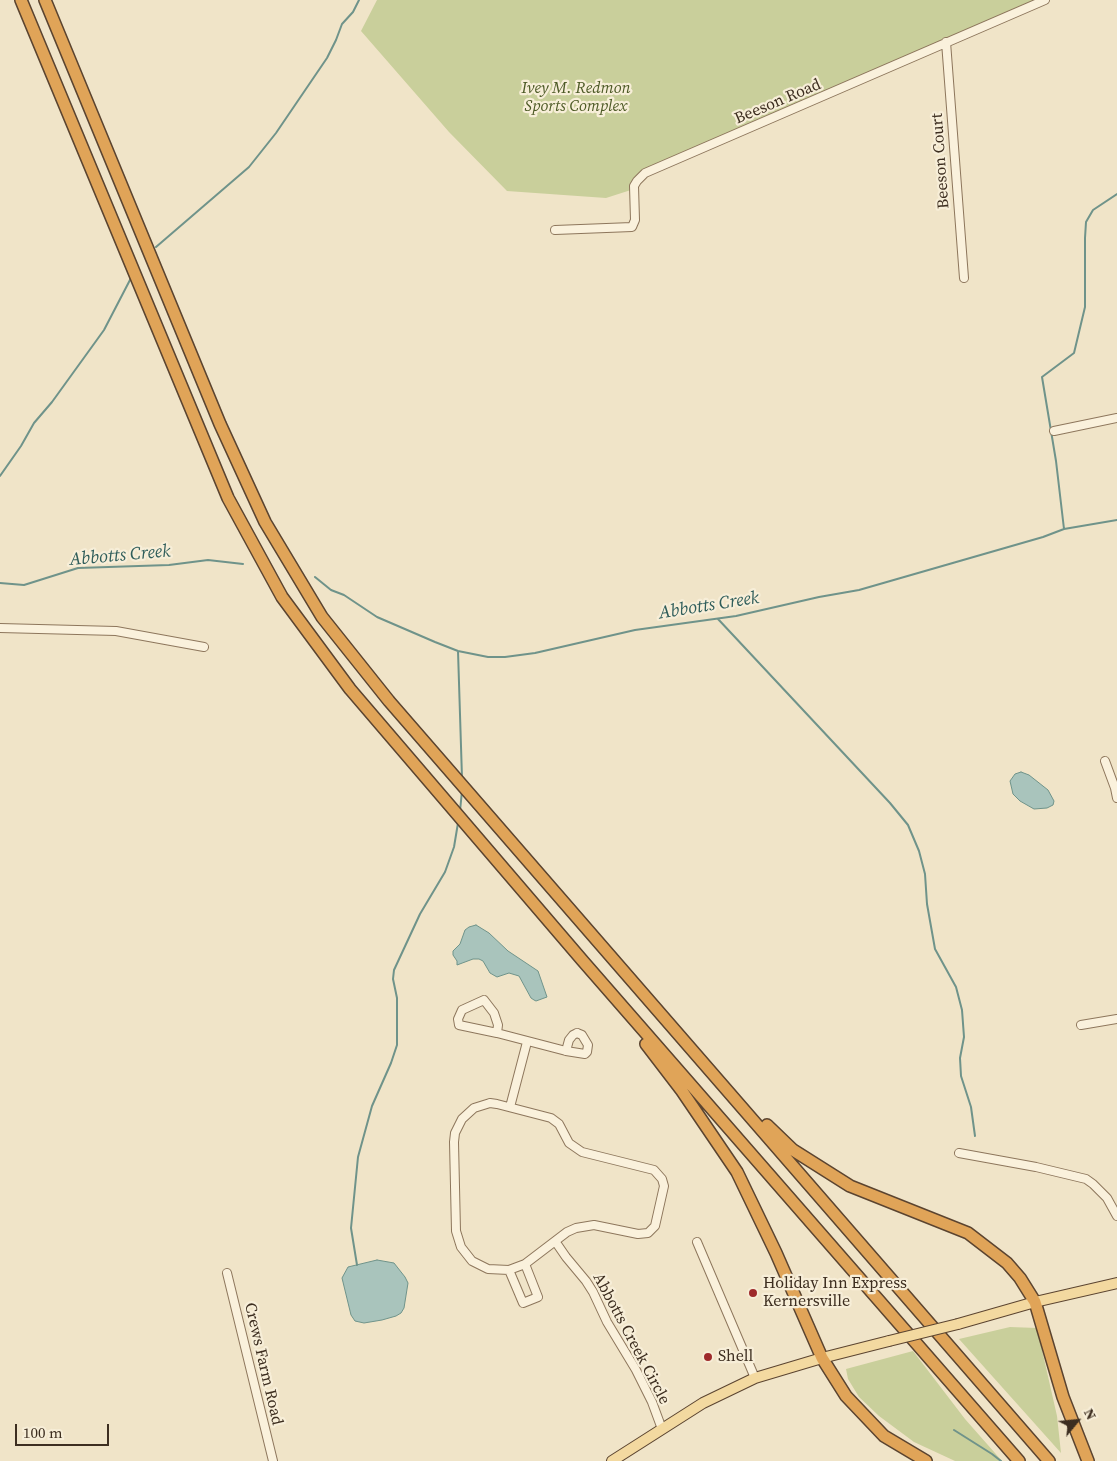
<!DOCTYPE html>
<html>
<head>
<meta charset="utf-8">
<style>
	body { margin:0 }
	#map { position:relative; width:1117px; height:1461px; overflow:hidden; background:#f0e4c8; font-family:"Source Serif 4",serif }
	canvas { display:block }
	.north { position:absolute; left:1052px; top:1396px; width:50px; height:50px; -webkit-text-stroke:4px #f7eed8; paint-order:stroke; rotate:62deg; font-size:14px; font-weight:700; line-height:20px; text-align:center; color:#3d2e20 }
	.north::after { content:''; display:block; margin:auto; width:18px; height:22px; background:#3d2e20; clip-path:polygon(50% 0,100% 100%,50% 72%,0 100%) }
	.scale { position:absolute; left:15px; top:1424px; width:94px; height:22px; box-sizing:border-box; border:2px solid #3d2e20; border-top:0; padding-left:6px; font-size:15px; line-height:18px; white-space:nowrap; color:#3d2e20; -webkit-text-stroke:4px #f7eed8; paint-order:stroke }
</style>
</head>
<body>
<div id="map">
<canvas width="1117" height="1461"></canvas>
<div class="north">N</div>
<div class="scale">100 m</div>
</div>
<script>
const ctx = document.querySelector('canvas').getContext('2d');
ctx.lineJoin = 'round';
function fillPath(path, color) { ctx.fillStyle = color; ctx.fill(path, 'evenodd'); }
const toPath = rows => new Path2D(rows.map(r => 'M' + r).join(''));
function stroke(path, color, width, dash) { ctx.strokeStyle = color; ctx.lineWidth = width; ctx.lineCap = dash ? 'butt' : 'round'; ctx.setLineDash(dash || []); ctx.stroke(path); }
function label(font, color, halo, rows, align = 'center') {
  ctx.font = font + ' "Source Serif 4",serif'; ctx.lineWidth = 4.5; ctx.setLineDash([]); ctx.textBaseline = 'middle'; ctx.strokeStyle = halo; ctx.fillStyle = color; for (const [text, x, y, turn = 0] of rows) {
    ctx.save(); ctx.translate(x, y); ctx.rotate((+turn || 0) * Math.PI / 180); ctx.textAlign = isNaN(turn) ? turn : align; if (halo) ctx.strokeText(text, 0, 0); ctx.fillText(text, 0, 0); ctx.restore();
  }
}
const green = toPath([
	[377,0,1045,0,645,173,634,189,606,198,507,191,449,132,361,31],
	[1010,1327,1037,1328,1057,1416,1061,1453,959,1339],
	[913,1351,965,1419,1002,1461,955,1461,914,1442,879,1416,859,1397,848,1379,846,1369]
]);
const water = toPath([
	[1021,772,1029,775,1048,790,1054,801,1053,805,1047,808,1034,809,1020,801,1013,794,1010,781,1015,774,1021,772],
	[476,925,489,933,508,951,538,971,547,997,536,1001,534,1000,531,998,519,976,509,973,497,977,490,973,483,961,479,959,473,959,457,965,457,961,453,955,453,951,460,944,465,930,469,927,476,925],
	[377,1260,394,1263,405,1277,408,1283,404,1308,401,1313,396,1316,382,1320,364,1323,355,1321,351,1315,342,1278,348,1267,377,1260]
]);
const stream = toPath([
	[156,247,249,167,276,133,327,58,336,40,342,24,353,12,359,0],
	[0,476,21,446,34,423,52,402,104,330,131,278],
	[1064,529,1056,461,1042,377,1074,353,1085,307,1085,238,1086,222,1093,210,1117,194],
	[315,577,331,590,344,595,377,617,435,642,458,651,488,657,505,657,535,653,635,630,736,616,819,597,859,590,1043,537,1064,529,1117,520],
	[0,583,24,585,78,568,169,565,208,560,243,564],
	[718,619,890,803,908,825,919,851,925,874,927,904,935,949,956,987,962,1010,964,1037,960,1058,961,1076,971,1107,975,1136],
	[458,651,462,778],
	[460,811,462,791],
	[357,1265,351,1228,358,1157,372,1106,391,1063,397,1045,397,998,393,979,394,970,420,914,445,872,454,847,458,823],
	[954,1430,992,1454,1001,1461]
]);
const minor = toPath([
	[946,42,964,278],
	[555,230,632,227,635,220,634,186,637,181,645,173,1045,0],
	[1054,431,1117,418],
	[0,628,116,631,204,647],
	[1105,761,1115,788,1117,798],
	[484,1000,494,1013,498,1025,497,1033,459,1025,458,1019,462,1010,484,1000],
	[1081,1025,1117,1019],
	[497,1033,566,1051],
	[577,1033,582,1035,588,1045,587,1052,585,1054,566,1051,569,1040,573,1035,577,1033],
	[490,1103,497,1104,551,1118,559,1124,569,1143,582,1152,654,1170,662,1179,664,1186,655,1226,648,1233,638,1234,594,1225,576,1228,567,1232,525,1264,509,1270,488,1269,472,1261,461,1247,456,1231,454,1142,455,1133,462,1119,474,1108,490,1103],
	[510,1107,527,1042],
	[959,1153,1036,1167,1086,1179,1093,1184,1107,1198,1117,1216],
	[555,1241,566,1257,586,1281,593,1292,607,1322,636,1370,652,1402,662,1429],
	[697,1242,755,1378],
	[509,1270,523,1303,538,1297,525,1264],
	[227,1273,273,1461]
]);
const major = toPath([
	[958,1324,1035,1302,1117,1283],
	[612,1461,703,1403,755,1378,822,1358,889,1341]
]);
const highway = toPath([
	[21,0,228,498,282,597,350,689,582,960,1019,1461],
	[45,0,220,424,265,522,322,617,389,701,1049,1461],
	[646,1044,682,1091,737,1172,776,1253,822,1358,846,1396,884,1436,926,1461],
	[767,1125,793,1150,850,1186,968,1233,1007,1263,1020,1278,1035,1302,1063,1397,1088,1461]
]);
const majorBridge = toPath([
	[889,1341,958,1324]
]);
const markers = [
	[753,1293,5,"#9e2a2b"],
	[708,1357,5,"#9e2a2b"]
];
const parkNames = [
	["Ivey M. Redmon",576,89],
	["Sports Complex",576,107]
];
const streetNames = [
	["Beeson Road",778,102,-23],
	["Beeson Court",941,161,-94],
	["Abbotts Creek Circle",631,1339,62],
	["Crews Farm Road",263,1364,77]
];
const poiNames = [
	["Holiday Inn Express",763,1284],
	["Kernersville",763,1302],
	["Shell",718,1357]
];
const waterNames = [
	["Abbotts Creek",120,556,-5],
	["Abbotts Creek",709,606,-9]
];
fillPath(green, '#c9cf9b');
fillPath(water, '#a9c4bc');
stroke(water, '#6f938a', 1);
stroke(stream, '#6f938a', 2);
stroke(minor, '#8d765c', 10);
stroke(major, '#5b4430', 12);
stroke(highway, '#5b4430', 14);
stroke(minor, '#faf1dc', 8);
stroke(major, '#f3d9a0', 10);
stroke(highway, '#e0a458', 11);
stroke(majorBridge, '#5b4430', 12, []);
stroke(majorBridge, '#f3d9a0', 10);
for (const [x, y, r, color] of markers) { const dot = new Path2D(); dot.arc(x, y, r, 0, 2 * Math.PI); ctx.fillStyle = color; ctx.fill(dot); stroke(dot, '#f7eed8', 2); }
label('italic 16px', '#4d5a26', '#f7eed8', parkNames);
label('16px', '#3d2e20', '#f7eed8', streetNames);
label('16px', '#3d2e20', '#f7eed8', poiNames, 'left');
label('italic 18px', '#2f5d5a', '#f7eed8', waterNames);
</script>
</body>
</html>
